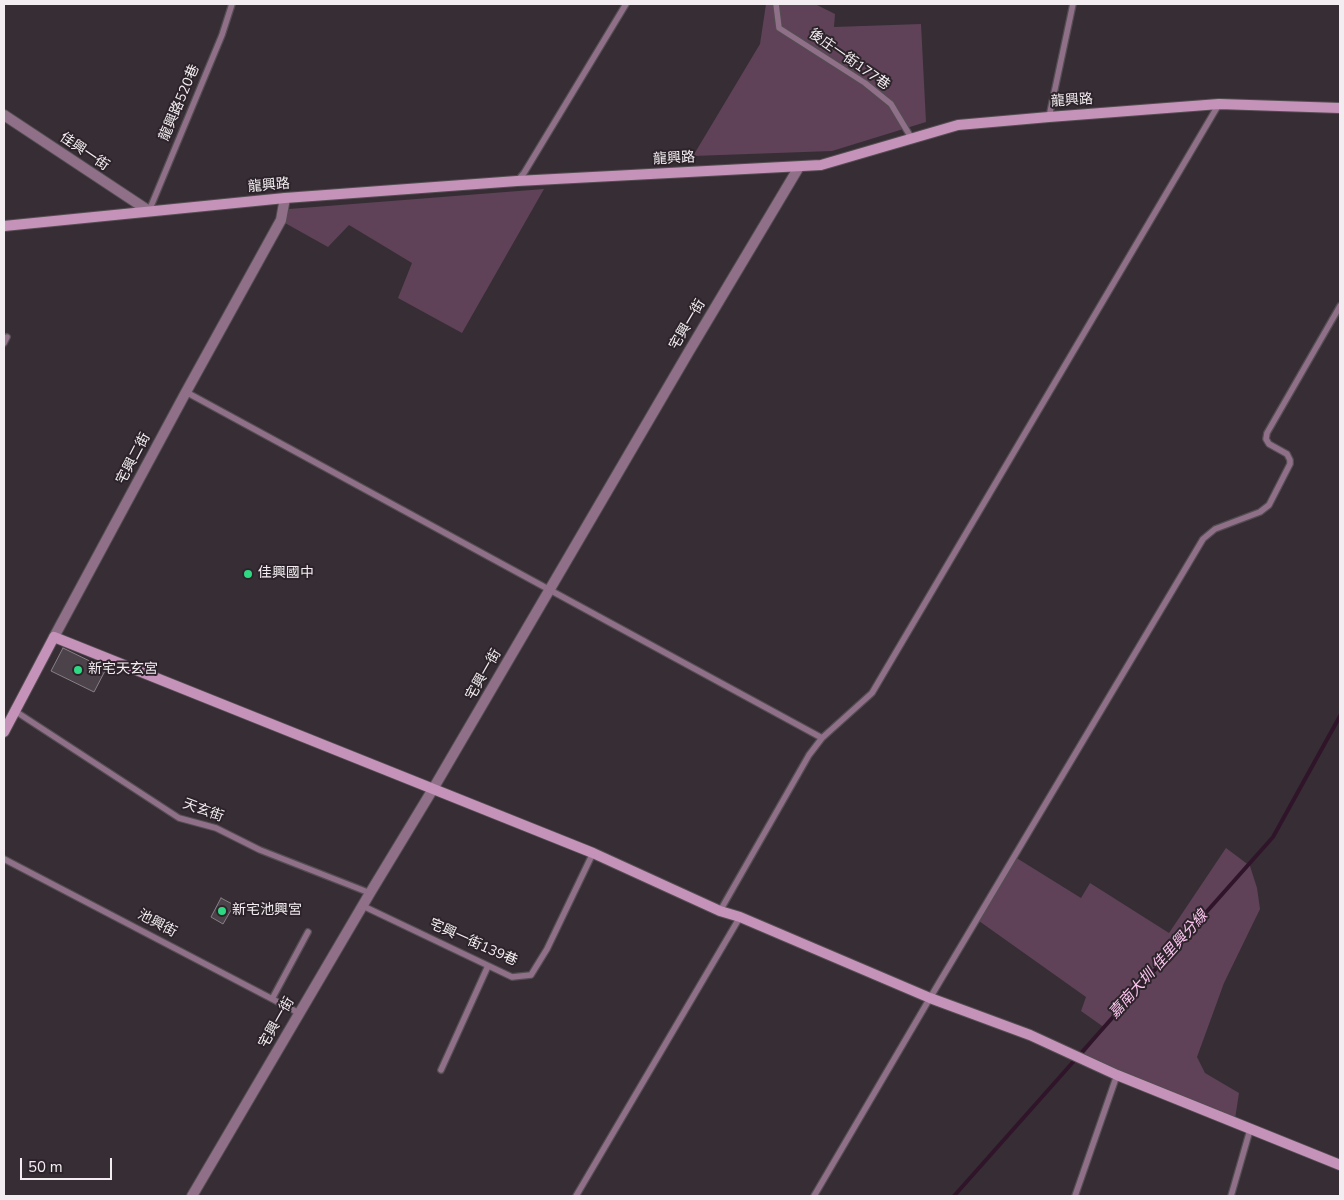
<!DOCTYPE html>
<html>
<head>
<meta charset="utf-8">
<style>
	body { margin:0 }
	#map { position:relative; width:1344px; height:1200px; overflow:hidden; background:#362e34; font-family:"Nunito Sans",sans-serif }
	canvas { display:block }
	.frame { position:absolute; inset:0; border:5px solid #f3edf1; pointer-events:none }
	.scale { position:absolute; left:20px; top:1158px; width:92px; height:22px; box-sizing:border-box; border:2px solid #f3edf1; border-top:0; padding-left:6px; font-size:15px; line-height:18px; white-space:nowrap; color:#f3edf1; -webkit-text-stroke:4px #2c242a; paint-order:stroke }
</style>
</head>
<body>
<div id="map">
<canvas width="1344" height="1200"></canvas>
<div class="frame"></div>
<div class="scale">50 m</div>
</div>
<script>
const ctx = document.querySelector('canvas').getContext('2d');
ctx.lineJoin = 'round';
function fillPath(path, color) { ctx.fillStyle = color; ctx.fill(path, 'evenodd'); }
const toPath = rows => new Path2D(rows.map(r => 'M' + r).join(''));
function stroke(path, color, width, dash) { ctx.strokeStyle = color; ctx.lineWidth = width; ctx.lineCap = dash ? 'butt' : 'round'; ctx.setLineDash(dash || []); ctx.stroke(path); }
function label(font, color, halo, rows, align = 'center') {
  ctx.font = font + ' "Nunito Sans","Noto Sans TC",sans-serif'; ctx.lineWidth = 4; ctx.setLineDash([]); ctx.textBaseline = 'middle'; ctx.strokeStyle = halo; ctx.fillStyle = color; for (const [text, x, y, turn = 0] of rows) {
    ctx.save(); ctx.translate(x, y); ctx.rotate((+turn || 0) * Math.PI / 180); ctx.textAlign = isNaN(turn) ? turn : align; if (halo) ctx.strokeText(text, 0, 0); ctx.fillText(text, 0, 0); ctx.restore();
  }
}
const green = toPath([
	[766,4,815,4,835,14,834,27,921,24,926,122,832,151,693,156,760,44],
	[544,189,462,333,398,298,412,263,349,225,328,247,285,223,289,209],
	[1226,848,1250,866,1257,888,1260,909,1224,983,1197,1057,1205,1073,1239,1093,1235,1119,1082,1056,1105,1028,1081,1011,1086,997,979,921,1015,857,1081,898,1090,883,1169,933]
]);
const stream = toPath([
	[954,1196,1273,837,1340,716]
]);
const building = toPath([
	[63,648,106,669,94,692,51,671,63,648],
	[221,898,234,905,223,924,211,917,221,898]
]);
const lane = toPath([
	[776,4,779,28,865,83,891,104,912,139],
	[1049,117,1073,4],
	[517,181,524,173,626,4],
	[149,211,222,35,232,4],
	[4,343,7,337],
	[186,392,822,738],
	[15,711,179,818,216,828,260,850,370,893],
	[4,859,299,1013],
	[363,906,512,977,531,975,547,949,593,853],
	[720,911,809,755,822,738,872,693,1219,104],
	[272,999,308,932],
	[441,1070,488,966],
	[576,1196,740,917],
	[814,1196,930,998,1203,539,1215,529,1260,512,1269,505,1290,464,1290,460,1287,454,1269,444,1266,439,1267,433,1340,306],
	[1075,1196,1117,1075],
	[1231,1196,1250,1130]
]);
const street = toPath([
	[4,115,149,211],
	[54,637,186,392,281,220,285,198],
	[192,1196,370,893,433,789,688,353,799,167]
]);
const secondary = toPath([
	[4,226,285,198,517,181,821,165,958,125,1049,117,1219,104,1340,108],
	[4,732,54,637,593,853,720,911,740,917,930,998,1030,1035,1117,1075,1340,1165]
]);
const markers = [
	[248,574,5,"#2fd883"],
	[78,670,5,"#2fd883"],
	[222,911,5,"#2fd883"]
];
const streetNames = [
	["後庄一街177巷",849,60,35],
	["龍興路",1072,101,-4],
	["龍興路520巷",180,103,-67],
	["佳興一街",84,152,34],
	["龍興路",674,159,-3],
	["龍興路",269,186,-5],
	["宅興一街",688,325,-59],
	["宅興二街",134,459,-62],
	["宅興一街",484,675,-60],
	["天玄街",203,811,20],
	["池興街",157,924,28],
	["宅興一街139巷",473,943,24],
	["宅興一街",277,1023,-60]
];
const poiNames = [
	["佳興國中",258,574],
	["新宅天玄宮",88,670],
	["新宅池興宮",232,911]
];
const waterNames = [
	["嘉南大圳 佳里興分線",1159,965,-48]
];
fillPath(green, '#5f4258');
stroke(stream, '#30152a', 4);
fillPath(building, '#4b4349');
stroke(building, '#887f86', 1);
stroke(lane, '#544d52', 8);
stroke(street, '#544d52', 12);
stroke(secondary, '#544d52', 12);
stroke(lane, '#8f7088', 5.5);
stroke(street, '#8f7088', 10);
stroke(secondary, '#c593b9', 10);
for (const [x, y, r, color] of markers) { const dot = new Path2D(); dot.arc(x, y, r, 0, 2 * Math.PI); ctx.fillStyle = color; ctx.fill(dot); stroke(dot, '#2c242a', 2); }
label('14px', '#f3edf1', '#2c242a', streetNames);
label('14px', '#f3edf1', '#2c242a', poiNames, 'left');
label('italic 15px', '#fec5f0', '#2c242a', waterNames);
</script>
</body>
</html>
